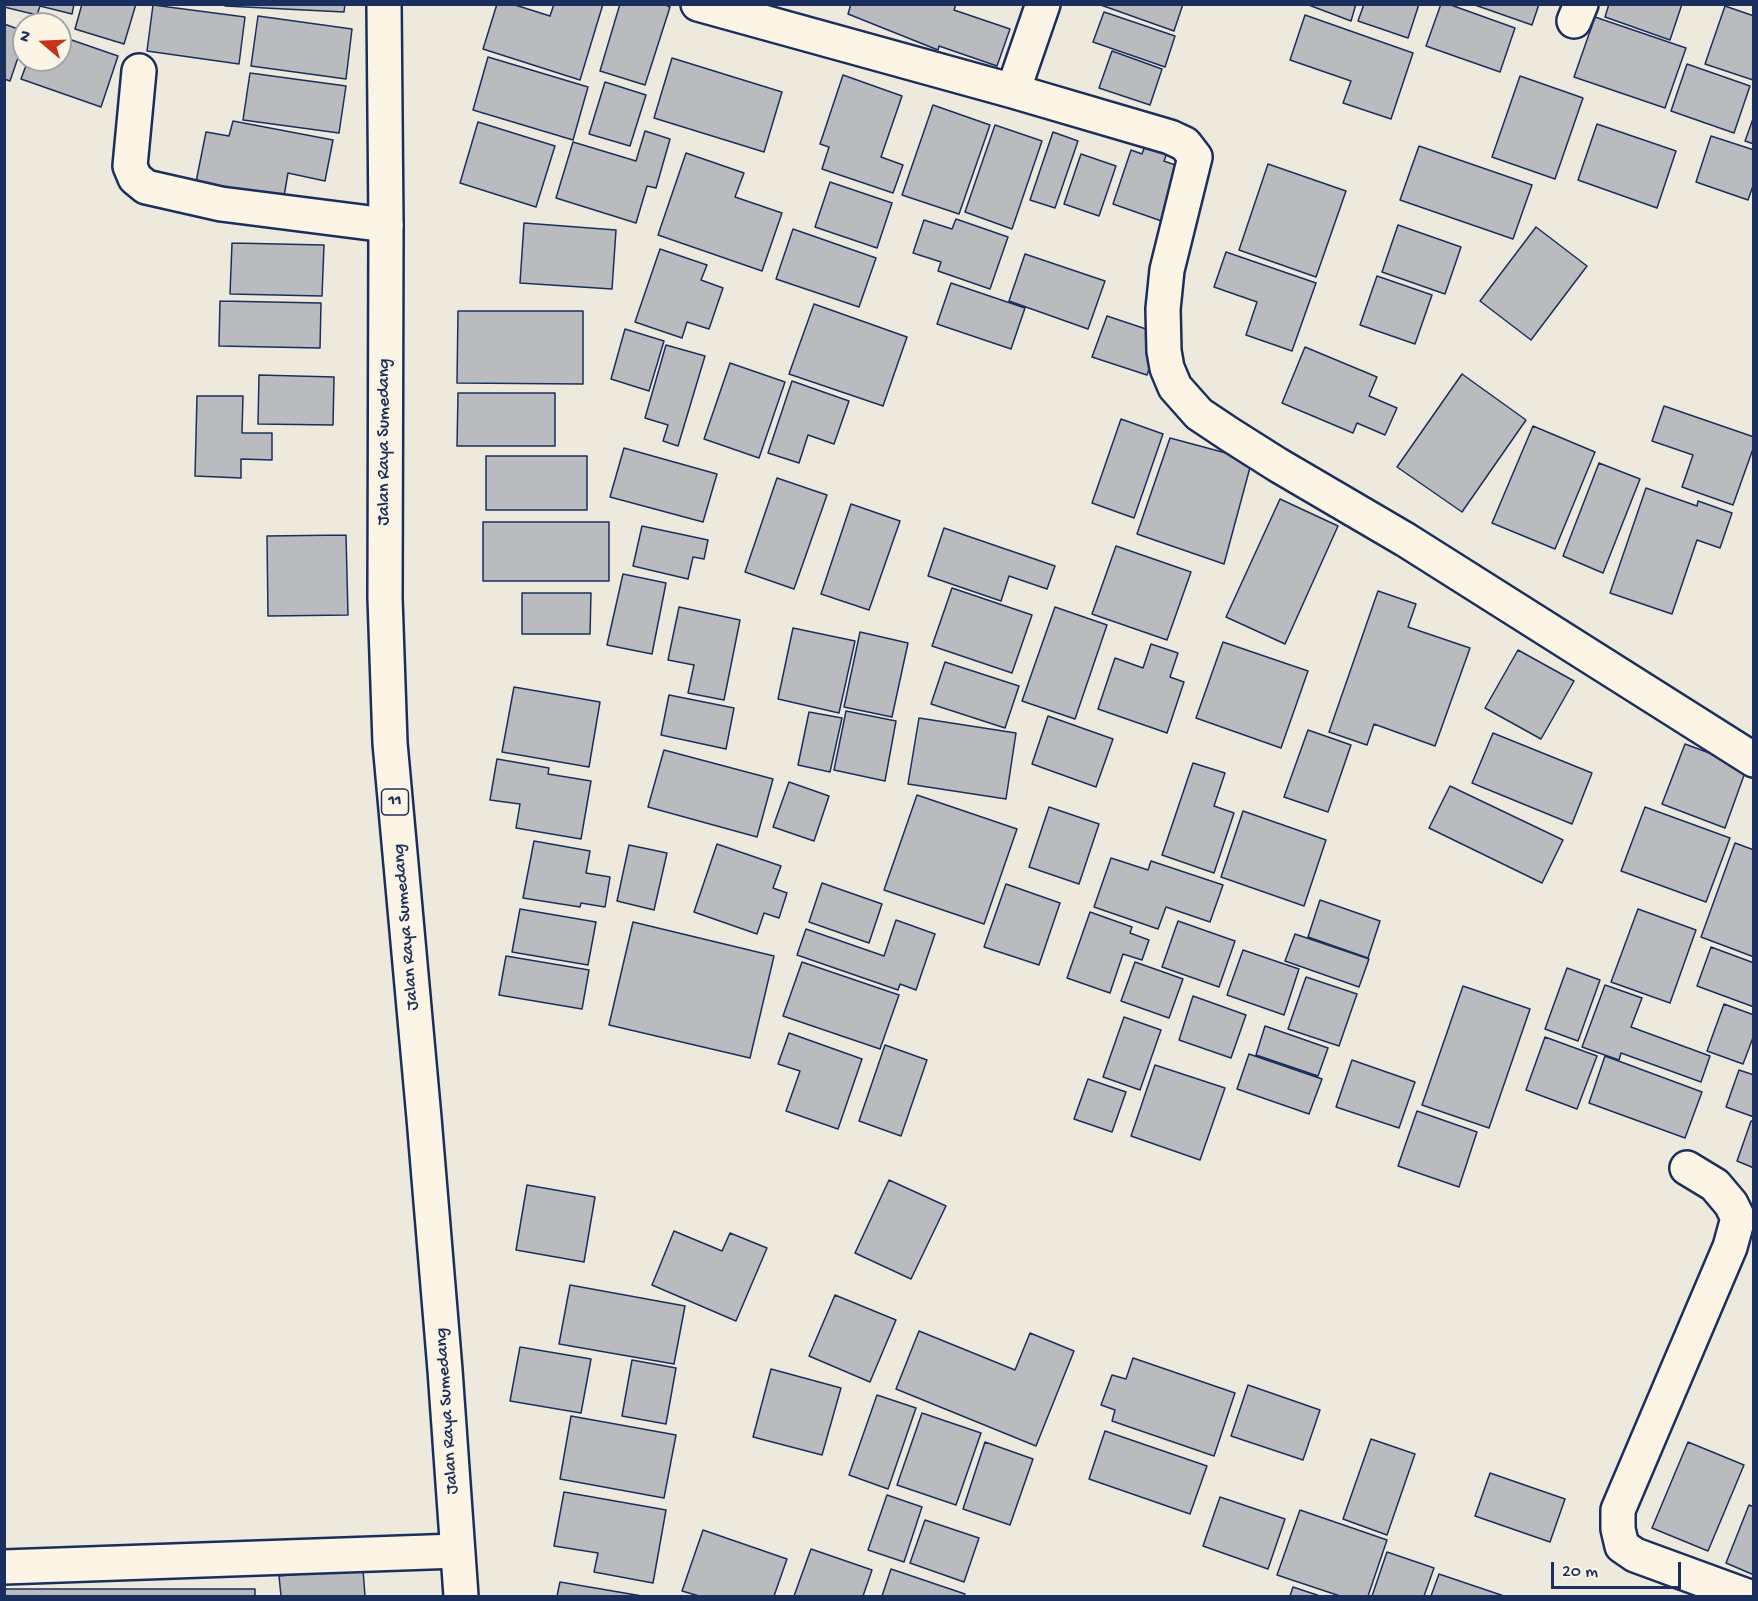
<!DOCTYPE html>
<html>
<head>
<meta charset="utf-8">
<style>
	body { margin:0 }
	#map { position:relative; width:1758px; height:1601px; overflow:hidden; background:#eee9dd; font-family:"Gochi Hand",sans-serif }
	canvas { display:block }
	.frame { position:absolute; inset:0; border:6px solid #1b2f5e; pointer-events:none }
	.north { position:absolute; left:12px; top:12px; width:60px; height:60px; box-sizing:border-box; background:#fcf5e5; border:2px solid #a2a6af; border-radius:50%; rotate:289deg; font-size:16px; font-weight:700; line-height:24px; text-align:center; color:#1b2f5e }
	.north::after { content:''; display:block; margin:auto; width:21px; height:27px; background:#c8321e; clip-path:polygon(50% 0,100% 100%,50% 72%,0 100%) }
	.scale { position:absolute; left:1551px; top:1562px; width:130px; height:27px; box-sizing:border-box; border:3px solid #1b2f5e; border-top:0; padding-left:8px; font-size:18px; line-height:21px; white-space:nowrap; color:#1b2f5e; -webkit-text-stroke:4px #fcf5e5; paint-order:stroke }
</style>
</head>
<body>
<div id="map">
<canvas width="1758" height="1601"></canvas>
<div class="frame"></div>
<div class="north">N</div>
<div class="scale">20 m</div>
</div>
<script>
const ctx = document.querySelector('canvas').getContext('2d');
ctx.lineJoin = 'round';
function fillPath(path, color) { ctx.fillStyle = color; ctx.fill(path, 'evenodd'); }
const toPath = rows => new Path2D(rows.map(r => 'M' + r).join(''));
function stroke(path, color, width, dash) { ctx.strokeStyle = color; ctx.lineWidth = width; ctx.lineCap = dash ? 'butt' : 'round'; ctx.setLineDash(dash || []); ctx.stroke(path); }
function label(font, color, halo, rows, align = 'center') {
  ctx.font = font + ' "Gochi Hand",sans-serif'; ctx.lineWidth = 4.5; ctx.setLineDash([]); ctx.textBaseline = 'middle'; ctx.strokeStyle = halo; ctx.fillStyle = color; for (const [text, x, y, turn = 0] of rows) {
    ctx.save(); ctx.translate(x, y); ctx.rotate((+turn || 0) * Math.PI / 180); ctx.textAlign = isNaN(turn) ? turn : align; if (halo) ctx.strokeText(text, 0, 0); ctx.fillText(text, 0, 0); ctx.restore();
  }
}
const building = toPath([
	[4,4,74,4,72,14,40,6,37,15,4,7,4,4],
	[82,4,136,4,124,44,75,29,82,4],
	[225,4,345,4,344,12,225,6,225,4],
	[497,4,512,4,550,16,554,4,603,4,580,80,483,49,497,4],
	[620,4,663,4,670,7,645,85,600,71,620,4],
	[851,4,956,4,954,10,1010,29,997,66,939,46,938,50,848,14,851,4],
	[1098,4,1183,4,1174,31,1098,4],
	[1306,4,1356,4,1351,21,1306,4],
	[1364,4,1419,4,1408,38,1358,21,1364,4],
	[1441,4,1448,4,1515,28,1500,72,1426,46,1441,4],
	[1472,4,1539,4,1532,25,1472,4],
	[1609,4,1682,4,1670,40,1605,17,1609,4],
	[153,5,245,17,239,64,147,51,153,5],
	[1725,6,1754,16,1753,80,1705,64,1725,6],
	[1104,12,1175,36,1165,67,1093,42,1104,12],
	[1305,15,1413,53,1391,119,1343,103,1351,81,1290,60,1305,15],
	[258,16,352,29,346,79,251,66,258,16],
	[1595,17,1686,48,1665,108,1574,77,1595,17],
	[4,24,24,31,24,40,10,81,4,79,4,24],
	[60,36,118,56,101,107,21,79,28,60,60,60,60,36],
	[1112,51,1162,69,1150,105,1099,88,1112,51],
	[488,57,588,87,573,140,473,110,488,57],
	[672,58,782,92,764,152,654,118,672,58],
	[1687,64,1750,86,1734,133,1671,111,1687,64],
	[250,73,346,86,339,133,243,120,250,73],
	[843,75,902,96,881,157,903,165,893,193,822,169,829,147,820,144,843,75],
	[1520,76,1583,98,1555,179,1492,157,1520,76],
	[605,82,646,95,630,146,589,134,605,82],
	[933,105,990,125,959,214,902,195,933,105],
	[1754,116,1754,144,1745,141,1754,116],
	[233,121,333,140,325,181,288,173,282,208,194,192,206,132,229,136,233,121],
	[478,122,555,146,536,207,460,183,478,122],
	[1597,124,1676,151,1657,208,1578,180,1597,124],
	[995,125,1042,141,1012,229,965,212,995,125],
	[645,131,670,139,656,188,647,186,636,223,556,198,573,142,636,161,645,131],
	[1053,132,1078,141,1055,208,1030,200,1053,132],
	[1711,136,1754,150,1754,183,1748,200,1696,182,1711,136],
	[1148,137,1170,145,1164,161,1189,170,1170,224,1113,204,1131,150,1142,154,1148,137],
	[1419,146,1532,185,1513,239,1400,200,1419,146],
	[686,153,744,173,735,197,782,213,762,271,658,235,686,153],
	[1081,154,1116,166,1099,216,1064,204,1081,154],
	[1268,164,1346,191,1316,277,1239,250,1268,164],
	[830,182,892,203,877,248,815,227,830,182],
	[956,219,1008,237,990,289,938,271,941,262,913,253,924,220,952,229,956,219],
	[524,223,616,230,612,289,520,283,524,223],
	[1398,225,1461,247,1445,294,1382,272,1398,225],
	[1536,227,1587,266,1531,340,1480,301,1536,227],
	[793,229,876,258,859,307,776,279,793,229],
	[232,243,324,245,322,296,230,294,232,243],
	[660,249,707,265,701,280,723,288,709,329,687,322,682,338,635,322,660,249],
	[1226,252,1316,283,1292,351,1246,335,1257,302,1214,287,1226,252],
	[1025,254,1105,281,1088,329,1009,301,1025,254],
	[1377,276,1432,295,1415,344,1360,325,1377,276],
	[951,283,1025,308,1011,349,937,324,951,283],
	[220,301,321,303,320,348,219,346,220,301],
	[814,304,907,337,883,406,789,374,814,304],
	[458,311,583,311,583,384,457,383,458,311],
	[1107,316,1161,334,1147,375,1092,357,1107,316],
	[625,329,664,341,649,391,611,379,625,329],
	[666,345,705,356,678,446,663,441,668,425,645,418,666,345],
	[1305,347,1377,377,1369,396,1397,408,1385,435,1357,423,1353,433,1282,403,1305,347],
	[730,363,785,382,759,458,704,439,730,363],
	[1462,374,1526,420,1462,512,1397,467,1462,374],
	[259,375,334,377,333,425,258,424,259,375],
	[792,381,849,401,834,444,808,435,799,463,768,453,792,381],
	[458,393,555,393,555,446,457,446,458,393],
	[197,396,243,396,242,433,272,433,272,460,241,459,241,478,195,476,197,396],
	[1664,406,1754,437,1754,446,1733,505,1682,487,1693,455,1652,441,1664,406],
	[1121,419,1163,434,1134,518,1092,503,1121,419],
	[1533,426,1595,452,1555,549,1492,523,1533,426],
	[1170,438,1252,460,1224,564,1137,534,1170,438],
	[624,448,717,474,703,522,610,497,624,448],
	[486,456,587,456,587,510,486,510,486,456],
	[1599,463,1640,479,1603,573,1563,556,1599,463],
	[777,478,827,495,794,589,745,572,777,478],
	[1646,488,1697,506,1698,501,1732,513,1720,548,1697,540,1672,614,1610,593,1646,488],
	[1280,499,1338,526,1285,644,1226,617,1280,499],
	[851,504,900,521,869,610,821,594,851,504],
	[483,522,609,522,609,581,483,581,483,522],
	[642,526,708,540,704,559,693,557,688,579,633,566,642,526],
	[944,528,1055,566,1047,589,1009,576,1001,601,928,576,944,528],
	[346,535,348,615,268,616,267,536,346,535],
	[1116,546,1191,572,1167,640,1092,614,1116,546],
	[623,574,666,583,652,654,607,645,623,574],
	[952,588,1032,615,1012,673,932,646,952,588],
	[1378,591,1416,604,1408,627,1470,648,1435,746,1374,724,1367,745,1329,732,1378,591],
	[522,593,591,593,590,634,522,634,522,593],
	[679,607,740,620,724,700,688,693,694,665,668,660,679,607],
	[1055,607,1107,625,1075,719,1022,701,1055,607],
	[793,628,855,641,839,713,778,699,793,628],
	[860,632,908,643,892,717,844,707,860,632],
	[1223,642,1308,671,1281,748,1196,718,1223,642],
	[1151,644,1178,653,1170,677,1184,682,1167,733,1098,709,1115,658,1143,668,1151,644],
	[1518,650,1574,681,1541,739,1485,708,1518,650],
	[945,662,1019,686,1005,728,931,704,945,662],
	[514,687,600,702,589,767,502,752,514,687],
	[669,695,734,708,726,749,661,735,669,695],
	[846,711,896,721,885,781,834,770,846,711],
	[809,712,842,718,830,772,798,765,809,712],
	[1048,716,1113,739,1096,787,1032,764,1048,716],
	[919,718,1016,733,1006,799,908,784,919,718],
	[1308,730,1351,745,1328,812,1284,797,1308,730],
	[1493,733,1592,773,1572,824,1472,783,1493,733],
	[1685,744,1747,767,1725,828,1662,804,1685,744],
	[664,750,773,779,757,837,648,807,664,750],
	[497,759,549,768,548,774,591,781,581,839,516,828,520,804,490,800,497,759],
	[1193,763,1225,773,1214,806,1234,813,1214,873,1162,855,1193,763],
	[789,782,829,796,814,841,773,827,789,782],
	[1450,786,1563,840,1542,883,1429,828,1450,786],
	[917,795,1017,829,984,924,884,890,917,795],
	[1049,807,1099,824,1079,884,1029,867,1049,807],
	[1645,807,1730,838,1706,902,1621,871,1645,807],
	[1243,811,1326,840,1304,906,1221,877,1243,811],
	[534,841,590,851,586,873,610,877,605,907,581,903,580,907,523,898,534,841],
	[1735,843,1754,850,1754,957,1701,937,1735,843],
	[717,844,781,866,773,888,787,893,779,918,764,913,757,934,694,912,717,844],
	[629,845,667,853,654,910,617,901,629,845],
	[1111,858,1148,870,1151,861,1223,885,1210,922,1166,907,1158,929,1094,907,1111,858],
	[822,883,882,904,869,943,809,922,822,883],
	[1006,884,1060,903,1039,965,984,947,1006,884],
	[1320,900,1380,921,1368,958,1308,937,1320,900],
	[520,909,596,922,588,965,512,952,520,909],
	[1638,909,1696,930,1670,1003,1611,982,1638,909],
	[1090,912,1132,927,1130,933,1149,940,1142,960,1123,954,1110,993,1067,978,1090,912],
	[896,920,935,934,916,990,900,984,898,990,797,955,806,929,884,956,896,920],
	[1178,921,1235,941,1219,987,1162,967,1178,921],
	[633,922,774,956,750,1058,609,1025,633,922],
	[1295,934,1369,959,1359,987,1285,961,1295,934],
	[1711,947,1754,963,1754,1007,1697,986,1711,947],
	[1243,950,1299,969,1284,1015,1227,995,1243,950],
	[506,956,589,970,582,1009,499,995,506,956],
	[802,962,899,995,880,1049,783,1016,802,962],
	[1135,962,1183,979,1169,1018,1121,1001,1135,962],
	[1567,968,1600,980,1578,1041,1545,1029,1567,968],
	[1306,977,1357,994,1339,1046,1288,1029,1306,977],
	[1605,985,1642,998,1631,1027,1710,1056,1701,1082,1621,1053,1619,1060,1582,1047,1605,985],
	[1463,986,1530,1009,1489,1128,1422,1105,1463,986],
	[1193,996,1246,1015,1231,1058,1179,1040,1193,996],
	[1724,1004,1754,1015,1754,1035,1743,1064,1707,1051,1724,1004],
	[1124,1017,1161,1030,1140,1090,1103,1077,1124,1017],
	[1265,1026,1328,1048,1318,1076,1256,1055,1265,1026],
	[789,1033,862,1059,838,1129,786,1111,800,1071,778,1064,789,1033],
	[1545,1037,1597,1056,1577,1109,1526,1090,1545,1037],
	[885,1045,927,1060,901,1136,859,1121,885,1045],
	[1249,1054,1322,1079,1309,1114,1237,1089,1249,1054],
	[1605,1056,1702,1092,1685,1138,1589,1103,1605,1056],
	[1352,1060,1415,1082,1399,1128,1336,1107,1352,1060],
	[1155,1065,1225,1088,1200,1160,1131,1136,1155,1065],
	[1739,1070,1754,1075,1754,1117,1726,1107,1739,1070],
	[1088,1079,1126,1092,1112,1132,1074,1119,1088,1079],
	[1417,1111,1477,1132,1459,1187,1398,1166,1417,1111],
	[1751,1121,1754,1122,1754,1168,1737,1161,1751,1121],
	[889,1180,946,1206,911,1279,855,1253,889,1180],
	[527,1185,595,1197,584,1262,516,1250,527,1185],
	[674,1231,722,1251,730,1233,767,1248,736,1321,652,1285,674,1231],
	[570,1285,685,1306,674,1364,559,1344,570,1285],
	[835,1295,896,1320,870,1382,809,1356,835,1295],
	[919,1331,1015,1370,1030,1333,1074,1351,1036,1446,896,1389,919,1331],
	[520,1347,591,1359,581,1413,510,1401,520,1347],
	[1133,1358,1235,1393,1214,1456,1112,1421,1115,1410,1101,1405,1112,1375,1126,1379,1133,1358],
	[632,1360,676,1368,666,1424,622,1416,632,1360],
	[771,1369,841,1388,822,1455,753,1437,771,1369],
	[1248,1385,1320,1410,1303,1460,1231,1436,1248,1385],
	[877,1395,916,1408,888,1489,849,1475,877,1395],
	[922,1413,981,1433,956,1505,897,1485,922,1413],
	[571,1416,676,1435,664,1498,560,1479,571,1416],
	[1105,1431,1207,1466,1190,1514,1089,1479,1105,1431],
	[1371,1439,1415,1454,1387,1535,1343,1519,1371,1439],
	[985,1442,1033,1459,1010,1525,963,1509,985,1442],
	[1688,1442,1744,1465,1708,1551,1652,1528,1688,1442],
	[1490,1473,1565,1499,1550,1542,1475,1516,1490,1473],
	[564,1492,666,1510,653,1583,594,1572,598,1553,554,1546,564,1492],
	[887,1495,922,1507,904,1562,868,1550,887,1495],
	[1220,1497,1285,1519,1268,1569,1203,1546,1220,1497],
	[1749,1505,1754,1507,1754,1575,1726,1563,1749,1505],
	[1300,1510,1387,1540,1368,1596,1340,1596,1277,1575,1300,1510],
	[925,1520,979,1538,964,1582,910,1563,925,1520],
	[703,1530,787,1559,774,1596,699,1596,682,1591,703,1530],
	[811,1549,872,1570,863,1596,794,1596,811,1549],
	[1387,1552,1434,1568,1424,1596,1372,1596,1387,1552],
	[363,1569,365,1596,281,1596,279,1576,363,1569],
	[891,1569,965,1594,964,1596,882,1596,891,1569],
	[1439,1574,1504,1596,1431,1596,1439,1574],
	[560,1582,642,1596,557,1596,560,1582],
	[1293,1587,1320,1596,1290,1596,1293,1587],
	[4,1589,255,1589,255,1596,4,1596,4,1589]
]);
const street = toPath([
	[698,4,1013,91,1170,137,1185,144,1195,157,1167,270,1163,309,1164,351,1167,368,1175,387,1199,414,1229,434,1278,465,1406,540,1754,760],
	[1574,21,1581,4],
	[139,71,130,166,135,178,146,187,221,204,386,225],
	[1013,91,1043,4],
	[1687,1168,1715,1185,1731,1204,1738,1218,1730,1247,1618,1510,1618,1529,1622,1546,1635,1555,1747,1596],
	[4,1567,457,1551]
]);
const highway = toPath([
	[384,4,386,225,385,598,390,743,424,1118,445,1370,461,1596]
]);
const shields = [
	[395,802,27]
];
const shieldNames = [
	["11",395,802]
];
const streetNames = [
	["Jalan Raya Sumedang",385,442,-90],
	["Jalan Raya Sumedang",407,927,-95],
	["Jalan Raya Sumedang",448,1411,-94]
];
fillPath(building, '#babbbe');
stroke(building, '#1b2f5e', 1.5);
stroke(street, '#1b2f5e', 38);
stroke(highway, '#1b2f5e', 38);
stroke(street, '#fcf5e5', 33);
stroke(highway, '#fcf5e5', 33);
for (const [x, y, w] of shields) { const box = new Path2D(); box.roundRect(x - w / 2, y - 13, w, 26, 4.5); ctx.fillStyle = '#fcf5e5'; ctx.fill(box); stroke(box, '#1b2f5e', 1.5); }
label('bold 16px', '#1b2f5e', null, shieldNames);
label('18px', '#1b2f5e', '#fcf5e5', streetNames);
</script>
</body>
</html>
